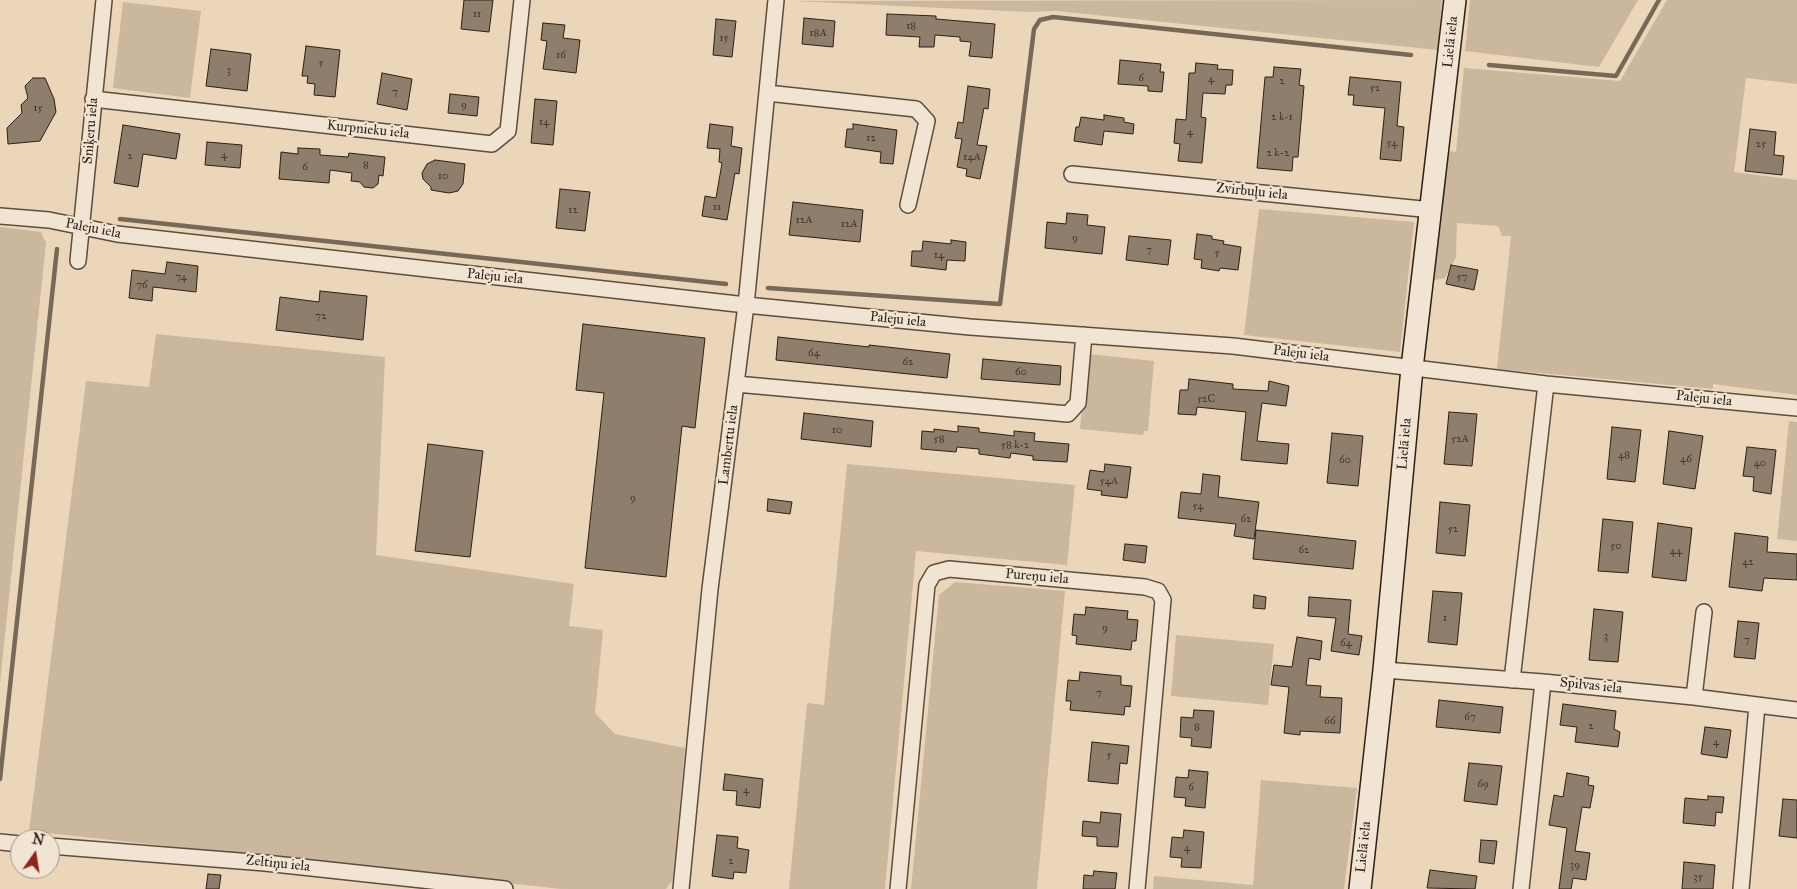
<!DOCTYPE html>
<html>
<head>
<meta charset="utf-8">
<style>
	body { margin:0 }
	#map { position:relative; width:1797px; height:889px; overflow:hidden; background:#ebd6ba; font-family:"IM FELL Great Primer",serif }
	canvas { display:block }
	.north { position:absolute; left:10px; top:829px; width:50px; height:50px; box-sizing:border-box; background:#f2e4d2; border:1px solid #a29587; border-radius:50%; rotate:13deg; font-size:14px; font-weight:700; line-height:20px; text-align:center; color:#2b1f17 }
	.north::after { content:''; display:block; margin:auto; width:18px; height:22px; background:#8f2418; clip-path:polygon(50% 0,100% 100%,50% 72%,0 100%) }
</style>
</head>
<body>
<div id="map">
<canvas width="1797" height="889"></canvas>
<div class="north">N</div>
</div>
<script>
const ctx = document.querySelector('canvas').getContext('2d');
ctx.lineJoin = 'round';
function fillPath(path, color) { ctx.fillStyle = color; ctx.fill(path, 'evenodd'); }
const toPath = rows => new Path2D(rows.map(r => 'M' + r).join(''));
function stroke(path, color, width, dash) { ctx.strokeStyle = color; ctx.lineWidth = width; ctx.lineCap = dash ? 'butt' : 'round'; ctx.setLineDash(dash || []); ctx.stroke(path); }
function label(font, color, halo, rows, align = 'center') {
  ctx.font = font + ' "IM FELL Great Primer",serif'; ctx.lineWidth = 4.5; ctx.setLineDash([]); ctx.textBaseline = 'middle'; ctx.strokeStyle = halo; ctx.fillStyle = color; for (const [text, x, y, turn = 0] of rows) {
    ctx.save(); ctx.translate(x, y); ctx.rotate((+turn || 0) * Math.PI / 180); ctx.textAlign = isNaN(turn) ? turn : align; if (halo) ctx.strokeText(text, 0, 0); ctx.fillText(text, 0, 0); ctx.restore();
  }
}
const green = toPath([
	[1442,0,1438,50,1056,11,1029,12,793,1],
	[1470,0,1638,0,1599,67,1465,51],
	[1667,0,1797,0,1797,84,1746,78,1734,172,1797,180,1797,395,1713,384,1713,389,1497,369,1511,236,1502,236,1498,226,1457,223,1456,257,1445,278,1431,281,1445,154,1451,151,1456,152,1464,68,1620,81],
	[123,2,201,11,190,98,113,88],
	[1259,209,1414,222,1400,352,1244,335],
	[0,227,41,232,46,243,0,683],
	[156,334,385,357,376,555,574,584,569,626,603,630,595,713,615,734,685,748,673,880,666,889,561,889,29,831,86,381,149,387],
	[1088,354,1154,361,1148,431,1144,431,1143,435,1080,429],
	[1789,421,1797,422,1797,541,1777,539],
	[847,464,1075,485,1067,565,916,551,885,889,789,889,807,703,824,705],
	[955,582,1065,591,1037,889,911,889,939,595],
	[1176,635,1274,644,1268,705,1171,696],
	[1261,780,1357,788,1344,889,1153,889,1154,876,1253,885]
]);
const stream = toPath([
	[1489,65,1616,76,1659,0],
	[120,219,726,284],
	[768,288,1000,304,1034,29,1040,20,1053,17,1411,55],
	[0,779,57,249]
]);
const building = toPath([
	[464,0,493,0,489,32,461,29,464,0],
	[887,14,936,16,936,19,995,24,992,58,969,56,971,42,960,41,960,37,935,35,934,47,919,47,920,37,886,35,887,14],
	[804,18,835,21,833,47,802,44,804,18],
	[716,19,736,21,732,57,713,55,716,19],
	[543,23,565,25,563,38,580,40,576,73,543,69,547,41,541,40,543,23],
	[306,46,340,50,335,97,314,95,315,84,307,83,308,76,302,76,306,46],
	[211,49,251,54,247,91,206,86,211,49],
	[1120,60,1161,64,1160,72,1164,72,1162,92,1148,91,1148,86,1118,84,1120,60],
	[1196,63,1218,65,1217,69,1233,70,1232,85,1226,85,1225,94,1203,93,1201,117,1206,118,1202,163,1178,161,1180,144,1174,143,1176,119,1186,120,1189,73,1195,73,1196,63],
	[1274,67,1301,69,1299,85,1304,86,1298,157,1293,157,1292,171,1257,168,1265,77,1273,77,1274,67],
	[382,73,412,79,407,110,377,104,382,73],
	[1350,77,1401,82,1397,126,1404,127,1401,161,1380,159,1385,108,1353,105,1354,95,1348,95,1350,77],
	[33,78,45,78,54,99,56,112,40,141,8,144,7,128,22,113,21,105,28,98,25,86,33,78],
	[968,86,990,89,988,109,984,108,977,145,987,146,980,179,966,176,967,169,957,167,962,139,955,138,958,122,963,123,968,86],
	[450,94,479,97,477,116,448,113,450,94],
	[535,99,557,101,553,145,531,143,535,99],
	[1104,115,1124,118,1124,122,1134,124,1133,134,1104,131,1102,145,1074,141,1076,127,1079,127,1081,117,1104,120,1104,115],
	[710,124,733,127,731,146,742,148,739,174,735,173,727,220,702,216,705,196,716,198,722,163,719,162,720,149,707,148,710,124],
	[853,124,897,130,893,164,880,163,881,152,845,147,847,129,853,129,853,124],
	[123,125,180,134,176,159,143,154,138,187,114,183,123,125],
	[1750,129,1776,132,1774,155,1784,156,1782,175,1745,171,1750,129],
	[207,142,242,145,240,168,205,165,207,142],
	[298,148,320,149,320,155,348,157,349,153,385,157,383,176,379,175,378,184,373,188,364,187,360,182,351,181,352,173,330,170,329,183,279,179,281,152,298,154,298,148],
	[435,160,465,164,463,184,458,191,449,193,431,190,431,187,423,179,422,173,427,164,435,160],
	[560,189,590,192,585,231,556,228,560,189],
	[793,202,863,210,860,242,789,235,793,202],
	[1067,213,1088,215,1087,225,1105,227,1102,254,1045,248,1047,222,1066,224,1067,213],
	[1197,234,1212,236,1212,239,1224,241,1223,244,1241,247,1238,270,1220,268,1219,271,1201,268,1202,260,1194,259,1197,234],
	[1129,236,1171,240,1168,265,1126,260,1129,236],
	[951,240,966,242,965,261,947,260,946,270,911,266,912,251,922,251,923,241,951,244,951,240],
	[167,262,198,266,196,292,153,287,152,301,129,298,132,270,165,274,167,262],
	[1451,265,1478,270,1474,290,1446,284,1451,265],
	[320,291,367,296,363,340,276,330,280,297,319,302,320,291],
	[583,324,705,338,695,428,682,426,666,577,585,568,604,393,576,390,583,324],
	[778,337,869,347,869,345,950,354,947,378,776,360,778,337],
	[983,359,1061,366,1060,385,981,379,983,359],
	[1189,379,1233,384,1233,389,1268,391,1269,381,1289,386,1286,406,1262,403,1257,441,1289,444,1287,464,1241,460,1246,412,1197,407,1196,415,1178,414,1180,390,1188,390,1189,379],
	[1449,412,1477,414,1472,466,1444,464,1449,412],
	[804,413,873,421,871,447,801,439,804,413],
	[958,426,979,428,979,432,998,434,1014,436,1014,431,1035,433,1034,441,1069,444,1067,462,1033,460,1033,456,1011,453,1010,458,979,454,979,449,957,447,956,452,921,449,922,431,934,432,934,429,958,432,958,426],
	[1612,427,1641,430,1635,482,1607,479,1612,427],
	[1669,431,1703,436,1695,489,1663,484,1669,431],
	[1332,433,1363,436,1358,486,1327,483,1332,433],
	[428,444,483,451,470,557,415,551,428,444],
	[1747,447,1776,450,1771,494,1753,491,1754,477,1743,476,1747,447],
	[1105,464,1131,467,1127,498,1101,495,1102,491,1087,489,1090,470,1104,472,1105,464],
	[1203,474,1220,476,1218,497,1259,502,1254,539,1234,536,1236,524,1178,518,1181,492,1201,494,1203,474],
	[768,499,792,502,790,514,767,511,768,499],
	[1440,502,1470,505,1465,556,1436,553,1440,502],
	[1603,519,1633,522,1628,573,1598,571,1603,519],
	[1658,523,1692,528,1686,581,1652,577,1658,523],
	[1256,530,1356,541,1353,569,1253,559,1256,530],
	[1735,533,1768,537,1767,552,1797,554,1797,580,1764,578,1762,591,1729,587,1735,533],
	[1125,544,1147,546,1145,563,1123,560,1125,544],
	[1433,591,1462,593,1457,645,1428,642,1433,591],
	[1254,595,1266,597,1265,609,1253,608,1254,595],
	[1309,597,1351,600,1348,634,1362,636,1359,655,1331,651,1336,618,1308,616,1309,597],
	[1086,607,1128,611,1127,619,1138,620,1136,641,1132,641,1131,650,1076,644,1077,636,1072,635,1074,614,1085,615,1086,607],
	[1594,609,1623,612,1618,662,1589,660,1594,609],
	[1738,621,1759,623,1755,659,1734,657,1738,621],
	[1297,637,1322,641,1320,660,1309,658,1306,685,1321,686,1320,697,1342,698,1340,733,1300,731,1300,735,1284,733,1289,687,1271,685,1274,665,1292,667,1297,637],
	[1080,672,1121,676,1121,685,1132,686,1130,707,1125,706,1124,715,1070,710,1071,701,1066,701,1068,680,1079,681,1080,672],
	[1439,700,1503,707,1500,733,1436,727,1439,700],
	[1563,704,1616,711,1614,729,1620,732,1618,747,1575,742,1577,727,1560,725,1563,704],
	[1194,710,1214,711,1211,748,1191,746,1192,738,1180,737,1181,717,1193,718,1194,710],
	[1705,727,1731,730,1727,758,1701,754,1705,727],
	[1092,742,1129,746,1127,764,1120,763,1118,784,1088,781,1092,742],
	[1469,763,1502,766,1497,805,1464,801,1469,763],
	[1189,770,1208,772,1205,808,1185,806,1186,798,1174,797,1176,777,1188,778,1189,770],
	[1567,773,1589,777,1588,785,1594,786,1590,808,1582,807,1575,851,1590,853,1586,880,1573,878,1571,889,1559,889,1567,828,1549,825,1554,795,1563,797,1567,773],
	[725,774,763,779,760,808,736,805,737,791,723,790,725,774],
	[1708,796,1724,797,1722,813,1716,812,1715,826,1683,823,1685,798,1708,800,1708,796],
	[1783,799,1797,800,1797,838,1779,836,1783,799],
	[1101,812,1121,814,1118,847,1097,846,1097,837,1082,836,1083,821,1100,823,1101,812],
	[1184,830,1204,832,1201,868,1181,867,1182,858,1170,857,1172,837,1183,838,1184,830],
	[717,835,738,837,737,848,749,850,746,873,734,872,733,879,712,876,717,835],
	[1481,840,1497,841,1494,864,1479,862,1481,840],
	[1684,862,1715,865,1713,889,1682,889,1684,862],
	[1430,870,1477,876,1475,889,1427,888,1430,870],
	[1094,871,1117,873,1115,889,1083,889,1084,875,1093,876,1094,871],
	[208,874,221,875,219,889,206,889,208,874]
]);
const street = toPath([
	[767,93,916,109,927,121,908,205],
	[93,99,492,144,508,131,522,0],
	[1072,174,1432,210],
	[0,216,49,220,117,234,746,305,970,327,1233,346,1546,384,1797,408],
	[78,261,104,0],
	[736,384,1068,414,1078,403,1084,335],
	[1384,670,1543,682,1694,697,1797,710],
	[1512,680,1546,384],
	[1694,697,1704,612],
	[0,842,20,844],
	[50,846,265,863,505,889],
	[681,889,710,589,746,305,776,0],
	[898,889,927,585,934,573,949,569,1145,587,1158,591,1163,600,1137,889],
	[1521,889,1543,682],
	[1741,889,1757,705]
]);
const secondary = toPath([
	[1360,889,1384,670,1412,368,1455,0]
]);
const numberNames = [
	["11",477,14],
	["18",911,26],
	["18A",818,33],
	["15",724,38],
	["16",561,55],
	["5",321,63],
	["3",229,70],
	["6",1141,78],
	["4",1211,79],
	["2",1282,81],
	["52",1375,88],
	["7",395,92],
	["9",464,105],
	["15",38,108],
	["2 k-1",1282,117],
	["14",544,122],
	["4",1190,132],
	["12",871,138],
	["54",1392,143],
	["25",1761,144],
	["2 k-2",1278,153],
	["4",224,155],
	["2",130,156],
	["14A",972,157],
	["8",366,165],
	["6",305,167],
	["10",443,176],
	["11",717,207],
	["12",573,210],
	["12A",804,220],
	["12A",849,224],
	["9",1075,238],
	["7",1149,250],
	["5",1217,253],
	["14",939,255],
	["74",181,277],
	["57",1462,277],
	["76",142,285],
	["72",321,316],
	["64",814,353],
	["62",908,362],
	["60",1021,372],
	["52C",1206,399],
	["10",837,430],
	["58",939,439],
	["52A",1460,439],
	["58 k-2",1015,445],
	["48",1624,455],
	["46",1686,459],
	["60",1345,460],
	["40",1760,463],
	["54A",1109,481],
	["9",633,498],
	["54",1198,506],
	["62",1246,519],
	["52",1453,529],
	["50",1616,546],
	["62",1304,550],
	["44",1676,551],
	["42",1748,562],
	["1",1445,618],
	["9",1105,628],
	["3",1606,636],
	["7",1747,640],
	["64",1346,643],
	["7",1099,693],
	["67",1470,717],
	["66",1330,721],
	["2",1591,726],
	["8",1197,727],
	["4",1716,742],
	["5",1109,755],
	["69",1483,784],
	["6",1191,787],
	["4",746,790],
	["4",1187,848],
	["2",731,861],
	["39",1575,865],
	["35",1698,877]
];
const streetNames = [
	["Lielā iela",1451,42,-84],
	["Kurpnieku iela",368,130,6],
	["Sniķeru iela",91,131,-85],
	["Zvirbuļu iela",1252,192,6],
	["Paleju iela",93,229,11],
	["Paleju iela",495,277,6],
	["Paleju iela",898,320,6],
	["Paleju iela",1301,354,7],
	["Paleju iela",1704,399,6],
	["Lielā iela",1405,444,-85],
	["Lambertu iela",729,445,-83],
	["Pureņu iela",1037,577,5],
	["Spilvas iela",1591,686,6],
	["Lielā iela",1364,847,-84],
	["Zeltiņu iela",278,864,6]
];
fillPath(green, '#cab79e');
stroke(stream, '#776858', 4.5);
fillPath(building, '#8f7e6c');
stroke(building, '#2b1f17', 1);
stroke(street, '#5b4d40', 18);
stroke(secondary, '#2b1f17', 24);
stroke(street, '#f2e4d2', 15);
stroke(secondary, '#f2e4d2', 21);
label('11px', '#44372c', null, numberNames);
label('14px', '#2b1f17', '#f2e4d2', streetNames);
</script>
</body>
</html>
